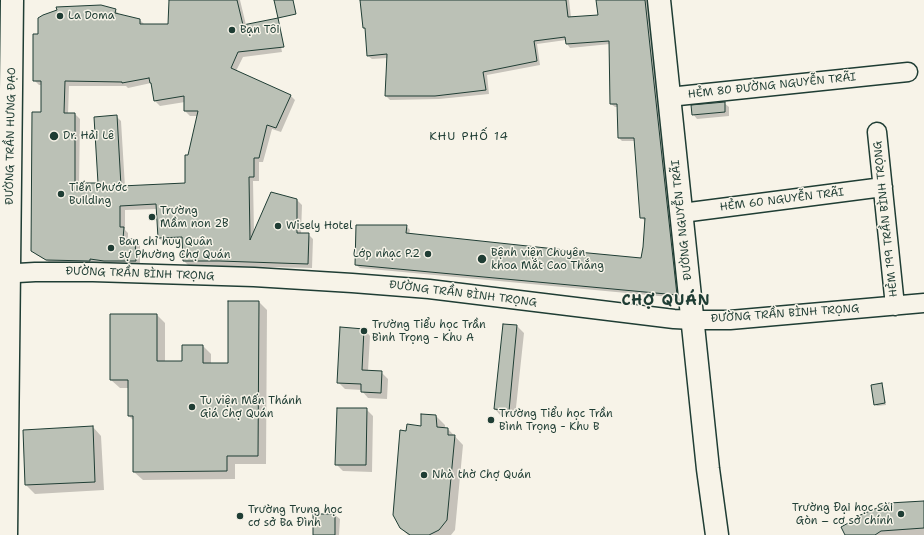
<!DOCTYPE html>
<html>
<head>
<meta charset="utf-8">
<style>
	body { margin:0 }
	canvas { display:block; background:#f7f3e8 }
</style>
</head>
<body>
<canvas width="924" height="535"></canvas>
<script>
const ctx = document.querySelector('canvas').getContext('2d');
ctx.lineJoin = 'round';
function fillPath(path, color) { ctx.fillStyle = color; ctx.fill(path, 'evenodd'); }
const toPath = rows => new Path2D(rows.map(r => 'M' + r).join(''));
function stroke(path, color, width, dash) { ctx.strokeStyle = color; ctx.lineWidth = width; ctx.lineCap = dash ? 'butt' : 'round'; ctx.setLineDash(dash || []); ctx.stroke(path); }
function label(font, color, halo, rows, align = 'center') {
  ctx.font = font + ' "Shantell Sans",sans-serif'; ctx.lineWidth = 3; ctx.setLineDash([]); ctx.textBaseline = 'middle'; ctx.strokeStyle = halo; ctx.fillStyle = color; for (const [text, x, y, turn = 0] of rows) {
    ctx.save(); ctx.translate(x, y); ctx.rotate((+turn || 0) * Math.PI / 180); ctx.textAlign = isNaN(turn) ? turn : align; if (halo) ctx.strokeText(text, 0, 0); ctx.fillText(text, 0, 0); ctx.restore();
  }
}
const shadow = toPath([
	[170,0,240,0,246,25,277,25,282,52,243,57,236,71,290,95,295,100,281,132,272,129,263,162,259,162,259,181,253,181,254,233,297,200,302,205,301,234,308,234,313,239,312,268,224,266,189,266,184,261,183,242,164,243,159,238,157,209,125,210,125,230,128,233,128,240,135,240,140,245,140,265,110,265,94,263,94,265,52,264,37,255,32,250,42,113,42,85,39,85,34,80,39,35,115,10,120,15,140,20,145,25,169,25],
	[151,83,153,85,155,101,160,106,185,102,185,111,190,116,198,116,189,156,186,183,125,187,121,121,116,116,99,184,79,184,80,119,75,114,68,114,69,86,126,86,128,88],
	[361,0,569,0,571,17,599,16,597,0,648,0,680,298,360,268,356,265,406,226,410,230,409,234,642,259,644,247,645,221,641,217,635,141,622,141,619,138,618,107,615,107,611,104,610,44,570,48,567,44,566,40,537,44,540,65,487,75,489,94,439,99,390,100,386,96,388,58,372,59,368,56,366,30,364,28],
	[724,103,729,107,729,116,697,119,693,114],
	[259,302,267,310,266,464,235,464,235,479,143,480,134,472,134,421,129,416,129,388,120,388,111,380,157,315,165,323,165,362,183,362,203,346,211,354,211,364,229,364],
	[504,325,517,326,524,333,515,417,501,416,495,409],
	[364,329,370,336,368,371,381,372,388,379,387,399,368,398,362,391,362,390,345,389,338,382],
	[881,384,883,386,886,405,877,406,875,404],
	[366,409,373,416,372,472,343,471,336,464],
	[436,416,445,425,445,428,448,429,463,445,455,530,451,535,408,535,401,528,407,432,422,427],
	[93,427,101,436,104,490,35,494,26,485],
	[924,502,924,535,847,535],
	[314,515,335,515,340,519,339,535,314,535]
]);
const building = toPath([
	[169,0,237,0,243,25,278,18,284,47,238,52,231,68,291,95,276,128,267,125,259,158,254,158,254,177,249,177,250,240,271,192,297,199,297,233,309,233,308,264,219,261,183,261,182,237,158,238,156,204,120,206,120,227,124,227,123,239,135,239,136,261,104,261,90,259,90,261,46,260,31,251,32,112,41,112,41,81,33,81,33,34,38,34,38,18,43,15,57,10,56,7,101,5,116,9,115,13,140,19,140,24,168,24,169,0],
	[149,78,150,83,151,83,154,101,184,96,184,111,198,111,188,155,185,155,185,183,121,186,117,115,94,117,98,183,75,183,75,113,64,113,65,81,122,82,122,83,149,78],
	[274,0,293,0,296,14,278,18,274,0],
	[360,0,566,0,568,17,598,15,596,0,645,0,677,295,355,265,356,225,407,225,406,233,565,250,565,251,578,252,641,258,643,247,645,218,640,218,634,138,618,138,617,104,610,104,609,41,566,44,565,37,534,41,537,61,483,72,486,90,435,96,385,96,387,54,367,56,365,28,363,28,360,0],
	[725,102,725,112,692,115,691,105,725,102],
	[228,301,259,301,258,456,227,456,227,471,133,472,133,416,128,416,128,380,110,380,110,314,157,314,157,361,182,361,182,345,203,345,203,363,228,363,228,301],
	[503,324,517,325,509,411,494,409,503,324],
	[340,327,364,329,362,370,382,371,381,393,361,392,361,384,337,383,340,327],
	[882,383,885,403,874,405,871,385,882,383],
	[337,408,367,408,366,465,335,465,337,408],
	[421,414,436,415,437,427,448,428,448,435,455,435,447,520,439,530,429,535,410,535,400,528,393,515,400,430,406,431,407,424,421,426,421,414],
	[93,426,95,482,25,485,23,430,93,426],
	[924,501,924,528,881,531,875,535,845,535,841,527,859,517,858,516,889,503,924,501],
	[313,514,335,514,335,535,313,535,313,514]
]);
const minor = toPath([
	[669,97,908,72],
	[877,132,895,306],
	[682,213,883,187],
	[0,274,35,272,93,272,254,277,352,283,429,289,674,319,693,320,730,320,924,303]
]);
const major = toPath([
	[659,0,708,469,717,535],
	[6,535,12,0]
]);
const markers = [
	[60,16,4,"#1f3d34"],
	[232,30,4,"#1f3d34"],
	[54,136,5,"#1f3d34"],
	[61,194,4,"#1f3d34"],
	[152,217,4,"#1f3d34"],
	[278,226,4,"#1f3d34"],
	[111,248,4,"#1f3d34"],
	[428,254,4,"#1f3d34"],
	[482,259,5,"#1f3d34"],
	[364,331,4,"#1f3d34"],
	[192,407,4,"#1f3d34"],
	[491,420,4,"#1f3d34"],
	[424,475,4,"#1f3d34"],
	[901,514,4,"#1f3d34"],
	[240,516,4,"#1f3d34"]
];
const poiNames = [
	["La Doma",68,16],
	["Bạn Tôi",240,30],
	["Dr. Hải Lê",63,136],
	["Tiến Phước",69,188],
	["Building",69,201],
	["Trường",160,211],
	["Mầm non 2B",160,224],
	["Wisely Hotel",286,226],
	["Ban chỉ huy Quân",119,242],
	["sự Phường Chợ Quán",119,255],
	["Bệnh viện Chuyên",491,253],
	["khoa Mắt Cao Thắng",491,266],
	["Lớp nhạc P.2",420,254,"right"],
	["Trường Tiểu học Trần",372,325],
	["Bình Trọng - Khu A",372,338],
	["Tu viện Mến Thánh",200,401],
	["Giá Chợ Quán",200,414],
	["Trường Tiểu học Trần",499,414],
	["Bình Trọng - Khu B",499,427],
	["Nhà thờ Chợ Quán",432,475],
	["Trường Đại học Sài",893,508,"right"],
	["Gòn – cơ sở chính",893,521,"right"],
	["Trường Trung học",248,510],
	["cơ sở Ba Đình",248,523]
];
const streetNames = [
	["HẺM 80 ĐƯỜNG NGUYỄN TRÃI",772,86,-6],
	["ĐƯỜNG TRẦN HƯNG ĐẠO",11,136,-89],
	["HẺM 60 NGUYỄN TRÃI",782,200,-7],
	["HẺM 199 TRẦN BÌNH TRỌNG",886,219,-96],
	["ĐƯỜNG NGUYỄN TRÃI",682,220,-96],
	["ĐƯỜNG TRẦN BÌNH TRỌNG",140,274,2],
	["ĐƯỜNG TRẦN BÌNH TRỌNG",463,294,7],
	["ĐƯỜNG TRẦN BÌNH TRỌNG",785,314,-4]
];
const neighbourhoodNames = [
	["KHU PHỐ 14",469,137]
];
const districtNames = [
	["CHỢ QUÁN",666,301]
];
fillPath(shadow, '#0003');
fillPath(building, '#bbc1b6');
stroke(building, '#1f3d34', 1);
stroke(minor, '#1f3d34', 21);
stroke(major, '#1f3d34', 25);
stroke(minor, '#f7f3e8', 18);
stroke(major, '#f7f3e8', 22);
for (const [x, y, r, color] of markers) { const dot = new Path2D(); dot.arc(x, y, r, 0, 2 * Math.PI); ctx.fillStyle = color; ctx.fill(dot); stroke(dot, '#f7f3e8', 1.5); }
label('11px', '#1f3d34', '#f7f3e8', poiNames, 'left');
label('11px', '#1f3d34', '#f7f3e8', streetNames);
ctx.letterSpacing = '1px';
label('12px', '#1f3d34', '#f7f3e8', neighbourhoodNames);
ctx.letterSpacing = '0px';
ctx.letterSpacing = '1px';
label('bold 15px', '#1f3d34', '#f7f3e8', districtNames);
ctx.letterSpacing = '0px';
</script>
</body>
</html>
